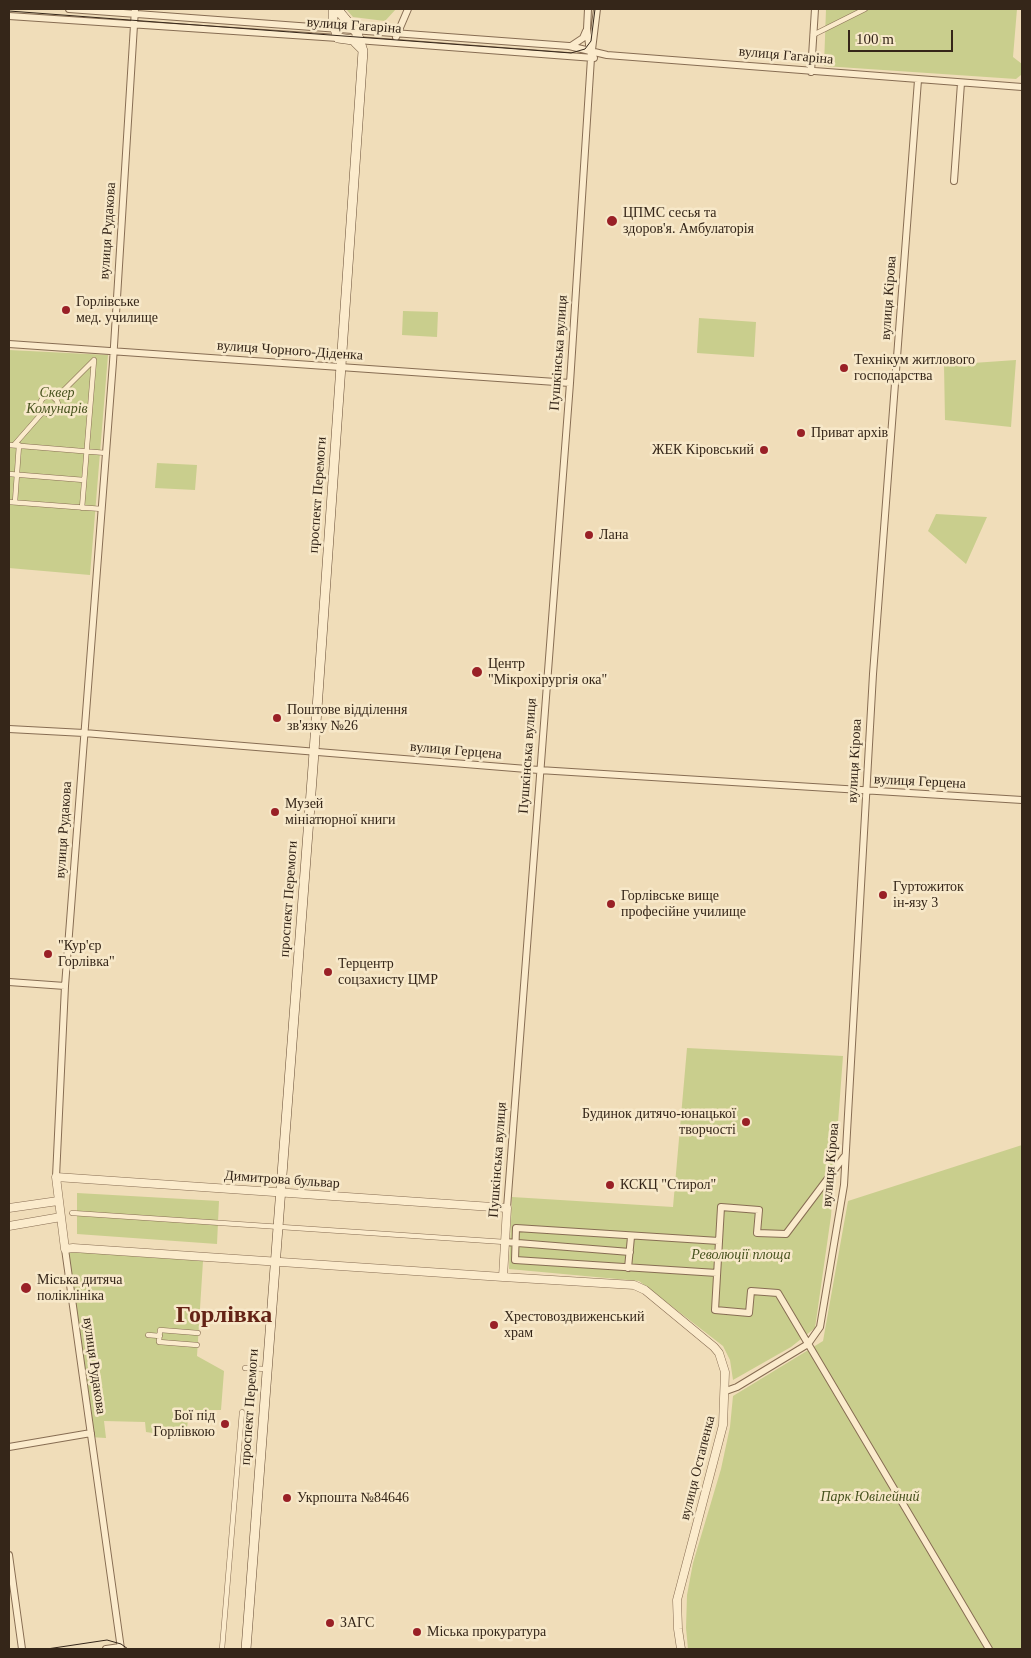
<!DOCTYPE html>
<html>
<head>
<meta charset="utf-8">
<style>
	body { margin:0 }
	#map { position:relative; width:1031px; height:1658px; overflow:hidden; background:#f0ddb9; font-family:"Times New Roman",serif }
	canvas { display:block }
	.frame { position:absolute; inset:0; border:10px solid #352619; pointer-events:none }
	.scale { position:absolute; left:848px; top:30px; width:105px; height:22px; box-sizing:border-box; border:2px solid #352619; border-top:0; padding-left:6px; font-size:15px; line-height:18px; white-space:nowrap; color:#352619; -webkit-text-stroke:4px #f7e8c9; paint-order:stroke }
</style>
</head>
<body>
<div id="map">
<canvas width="1031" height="1658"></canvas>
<div class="frame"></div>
<div class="scale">100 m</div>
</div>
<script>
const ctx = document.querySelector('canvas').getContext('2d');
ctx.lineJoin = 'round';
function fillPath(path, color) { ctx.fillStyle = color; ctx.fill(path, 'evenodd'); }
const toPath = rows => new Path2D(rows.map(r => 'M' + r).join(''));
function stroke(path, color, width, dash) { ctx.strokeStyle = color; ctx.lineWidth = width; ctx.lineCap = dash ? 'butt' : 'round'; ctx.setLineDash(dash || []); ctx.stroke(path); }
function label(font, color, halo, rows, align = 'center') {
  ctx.font = font + ' "Times New Roman",serif'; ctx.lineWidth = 5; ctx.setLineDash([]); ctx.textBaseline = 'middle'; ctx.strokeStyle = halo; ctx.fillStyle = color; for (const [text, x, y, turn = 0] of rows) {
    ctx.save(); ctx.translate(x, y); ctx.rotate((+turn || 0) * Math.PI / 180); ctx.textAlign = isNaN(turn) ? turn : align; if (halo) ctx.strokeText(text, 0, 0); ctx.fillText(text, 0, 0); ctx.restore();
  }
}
const green = toPath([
	[346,9,396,9,385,21,353,17],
	[826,9,1017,9,1013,57,1022,64,1021,75,1016,79,824,66],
	[403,311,438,312,437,337,402,335],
	[699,318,756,322,754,357,697,353],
	[9,350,108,355,90,575,9,568],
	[1016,360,1011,427,945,420,944,365],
	[157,463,197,465,195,490,155,488],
	[936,514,987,517,966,564,928,531],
	[687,1048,843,1056,831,1216,815,1328,791,1347,733,1380,730,1360,723,1346,639,1281,509,1269,512,1197,673,1207],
	[1022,1145,1022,1649,688,1649,686,1628,687,1595,693,1563,721,1469,730,1427,733,1396,823,1341,848,1201],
	[77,1193,219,1201,217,1244,77,1234],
	[63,1251,203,1261,197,1356,224,1371,221,1410,189,1410,186,1438,146,1432,145,1422,104,1421,106,1438,89,1437]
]);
const pedestrian = toPath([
	[813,35,865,9],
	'40 405a9 9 0 1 1 18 0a9 9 0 1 1-18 0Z',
	[55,399,94,360],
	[9,445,106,453],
	[14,445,43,412],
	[9,474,84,480],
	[9,502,102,509],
	[15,502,19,445],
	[82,508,94,360],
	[72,1213,505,1242],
	[148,1335,160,1336],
	[197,1345,159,1342,160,1330,198,1333],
	[245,1368,267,1369],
	[222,1649,242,1412]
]);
const minor = toPath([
	[69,9,569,46,607,55,1022,87],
	[588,9,587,29,590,52],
	[9,16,338,38],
	[396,37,408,9],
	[357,40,594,58],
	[571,46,583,38,586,31],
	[811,72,815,9],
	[954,181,961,83],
	[9,344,570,383],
	[9,729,84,733,539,770,1022,800],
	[9,982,65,986],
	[844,1157,786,1234,757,1233,759,1210,721,1207,715,1310,749,1313,751,1291,778,1293,989,1649],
	[56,1177,65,986,113,362,135,9],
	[507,1208,570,383,591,58,597,9],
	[505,1242,630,1252],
	[65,1249,121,1649],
	[628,1268,631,1237],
	[717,1273,515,1260,516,1228,719,1241],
	[726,1391,737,1387,808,1344,820,1327,844,1185,873,674,918,80],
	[9,1447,91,1433],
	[9,1555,22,1649],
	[106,1649,120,1647]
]);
const tertiary = toPath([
	[9,1208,58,1201],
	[9,1226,61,1217],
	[503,1277,507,1208,56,1177,65,1249,73,1248,503,1277,634,1285,645,1290,714,1347,719,1353,725,1372,723,1425,677,1600,678,1629,681,1649]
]);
const secondary = toPath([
	[333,9,333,23,338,38,353,40,362,49],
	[246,1649,313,766,363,51,357,33,337,9]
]);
const tram = toPath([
	[9,11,571,53,585,49,591,41,595,9],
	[47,1649,107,1640,121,1644,128,1649]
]);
const markers = [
	[612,221,6,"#992026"],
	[66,310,5,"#992026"],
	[844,368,5,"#992026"],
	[801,433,5,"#992026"],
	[764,450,5,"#992026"],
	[589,535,5,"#992026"],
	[477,672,6,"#992026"],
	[277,718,5,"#992026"],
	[275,812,5,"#992026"],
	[883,895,5,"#992026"],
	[611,904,5,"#992026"],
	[48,954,5,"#992026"],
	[328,972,5,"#992026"],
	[746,1122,5,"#992026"],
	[610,1185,5,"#992026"],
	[26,1288,6,"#992026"],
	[494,1325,5,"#992026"],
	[225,1424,5,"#992026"],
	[287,1498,5,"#992026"],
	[330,1623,5,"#992026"],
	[417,1632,5,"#992026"]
];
const streetNames = [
	["вулиця Гагаріна",354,26,4],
	["вулиця Гагаріна",786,56,5],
	["вулиця Рудакова",108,231,-86],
	["вулиця Кірова",889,298,-86],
	["вулиця Чорного-Діденка",290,351,4],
	["Пушкінська вулиця",559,353,-86],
	["проспект Перемоги",318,495,-86],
	["вулиця Герцена",456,751,5],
	["Пушкінська вулиця",528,756,-86],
	["вулиця Кірова",855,761,-87],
	["вулиця Герцена",920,782,3],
	["вулиця Рудакова",64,830,-86],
	["проспект Перемоги",289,899,-86],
	["Пушкінська вулиця",498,1160,-86],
	["вулиця Кірова",831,1165,-85],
	["Димитрова бульвар",282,1180,4],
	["вулиця Рудакова",94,1366,82],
	["проспект Перемоги",250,1407,-86],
	["вулиця Остапенка",698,1468,-76]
];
const poiNames = [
	["ЦПМС сесья та",623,213],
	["здоров'я. Амбулаторія",623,229],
	["Горлівське",76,302],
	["мед. училище",76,318],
	["Технікум житлового",854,360],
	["господарства",854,376],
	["Приват архів",811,433],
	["ЖЕК Кіровський",754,450,"right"],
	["Лана",599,535],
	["Центр",488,664],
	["\"Мікрохірургія ока\"",488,680],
	["Поштове відділення",287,710],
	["зв'язку №26",287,726],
	["Музей",285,804],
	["мініатюрної книги",285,820],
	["Гуртожиток",893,887],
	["ін-язу 3",893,903],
	["Горлівське вище",621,896],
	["професійне училище",621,912],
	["\"Кур'єр",58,946],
	["Горлівка\"",58,962],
	["Терцентр",338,964],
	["соцзахисту ЦМР",338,980],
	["Будинок дитячо-юнацької",736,1114,"right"],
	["творчості",736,1130,"right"],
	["КСКЦ \"Стирол\"",620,1185],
	["Міська дитяча",37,1280],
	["поліклініка",37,1296],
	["Хрестовоздвиженський",504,1317],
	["храм",504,1333],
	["Бої під",215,1416,"right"],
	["Горлівкою",215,1432,"right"],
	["Укрпошта №84646",297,1498],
	["ЗАГС",340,1623],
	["Міська прокуратура",427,1632]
];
const parkNames = [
	["Сквер",57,393],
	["Комунарів",57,409],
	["Революції площа",741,1255],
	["Парк Ювілейний",870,1497]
];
const townNames = [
	["Горлівка",224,1316]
];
fillPath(green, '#c9ce8d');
stroke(pedestrian, '#876d53', 5.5);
stroke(minor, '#876d53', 8);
stroke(tertiary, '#876d53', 9);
stroke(secondary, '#684e37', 10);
stroke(pedestrian, '#fbebcc', 4.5);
stroke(minor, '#fbebcc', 6);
stroke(tertiary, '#fbebcc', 8);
stroke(secondary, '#fbebcc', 9);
stroke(tram, '#352619', 1);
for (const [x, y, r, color] of markers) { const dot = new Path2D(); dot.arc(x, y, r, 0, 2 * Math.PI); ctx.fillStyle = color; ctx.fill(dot); stroke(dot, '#f7e8c9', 2); }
label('14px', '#352619', '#f7e8c9', streetNames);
label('14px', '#352619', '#f7e8c9', poiNames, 'left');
label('italic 14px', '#48531f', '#f7e8c9', parkNames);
label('bold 24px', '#642316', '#f7e8c9', townNames);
</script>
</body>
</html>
